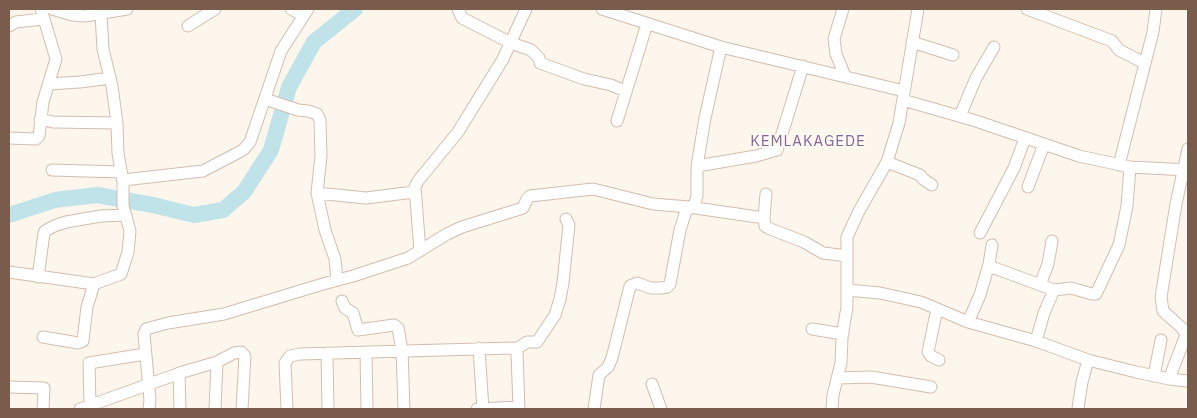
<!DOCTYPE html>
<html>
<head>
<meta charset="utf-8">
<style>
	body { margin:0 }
	#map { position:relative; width:1197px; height:418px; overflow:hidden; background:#fdf6ec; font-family:"IBM Plex Sans",sans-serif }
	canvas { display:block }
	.frame { position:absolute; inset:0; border:10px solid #7a5c4d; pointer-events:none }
</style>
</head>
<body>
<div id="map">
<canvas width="1197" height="418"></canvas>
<div class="frame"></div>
</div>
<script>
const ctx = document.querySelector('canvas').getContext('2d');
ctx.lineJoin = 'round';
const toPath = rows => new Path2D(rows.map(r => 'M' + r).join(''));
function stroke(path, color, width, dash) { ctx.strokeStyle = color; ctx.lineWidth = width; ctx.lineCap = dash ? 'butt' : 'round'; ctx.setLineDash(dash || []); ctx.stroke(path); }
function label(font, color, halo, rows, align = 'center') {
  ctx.font = font + ' "IBM Plex Sans",sans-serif'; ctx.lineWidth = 4; ctx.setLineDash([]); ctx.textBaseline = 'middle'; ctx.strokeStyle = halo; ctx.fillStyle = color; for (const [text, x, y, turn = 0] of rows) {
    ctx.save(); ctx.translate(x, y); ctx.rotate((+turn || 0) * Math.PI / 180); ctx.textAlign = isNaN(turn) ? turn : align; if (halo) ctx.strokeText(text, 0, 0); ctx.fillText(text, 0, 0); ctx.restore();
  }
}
const river = toPath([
	[9,215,55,200,97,195,153,205,194,215,223,210,244,192,271,150,289,87,314,42,355,9]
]);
const minor = toPath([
	[52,9,72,15,85,16,127,9],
	[291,9,303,15],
	[458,9,462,18,511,43,531,50,539,58,540,63,584,79,611,85,625,91],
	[602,9,721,47,904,91],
	[843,9,834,39,836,54,845,76],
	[1027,9,1112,41,1119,50,1144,63],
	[9,26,16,22,43,19],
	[188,26,215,9],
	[912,42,953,55],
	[49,84,80,82,110,78],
	[265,99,298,110,308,111,317,114,320,120,321,156,317,193,325,230,335,259,337,280],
	[903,100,976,121,1079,156,1130,167,1188,170],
	[960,116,976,78,994,47],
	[40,119,53,122,117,123],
	[617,121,647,24],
	[9,138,36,139,39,136,43,102,56,59,41,9],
	[887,162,920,175,923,179,932,185],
	[1119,165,1153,32,1156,9],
	[697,166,756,156,777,150,803,66],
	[52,170,121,172],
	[123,180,203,171,243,150,250,142,281,51,308,9],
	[1028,187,1044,144],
	[317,193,366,198,414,192],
	[766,194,764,218,765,226,768,228,804,242,823,253,847,256],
	[980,233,1014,168,1025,138],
	[420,251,415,187,418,181,458,132,503,59,526,9],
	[989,266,1054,290,1071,288,1092,294,1096,294,1119,245,1127,206,1130,167],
	[9,272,94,284],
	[38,277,44,233,45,231,54,226,66,222,101,216,126,215],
	[1040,285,1048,264,1052,241],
	[847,290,880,293,921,302,968,322,1036,341,1088,360,1136,372,1169,379,1188,381],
	[342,301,345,308,353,313,358,330,394,325,398,328,402,350,404,409],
	[937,309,928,352,931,356,939,360],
	[968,322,980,295,989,264,992,245],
	[812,329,843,334],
	[43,337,78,343,83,341,87,307,94,284,121,274,128,252,130,231,123,206,123,182,118,153,117,123,112,86,103,49,101,14],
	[1036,341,1044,313,1054,290],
	[479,348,483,409],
	[516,349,527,342,537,342,555,315,560,299,563,283,569,225,566,219],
	[366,352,367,409],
	[327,353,328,409],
	[179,373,180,409],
	[1154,376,1161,340],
	[837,378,871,377,931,387],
	[1169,379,1186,335,1183,329,1163,311,1161,297,1176,204,1188,149],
	[652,384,661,409],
	[9,387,44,388,43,409],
	[90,406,89,363,145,354],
	[1078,408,1082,382,1088,360],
	[80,409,183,372,217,362,234,353,241,352,245,356,242,409],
	[149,409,150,400,144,334,146,329,168,323,224,314,323,284,353,276,408,258,447,234,462,227,523,208,527,199,530,196,593,189,653,204,689,207,764,218],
	[215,409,217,362],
	[287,409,285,363,290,356,300,354,513,348,517,352,519,409],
	[477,409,519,407],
	[594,409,599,375,608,367,612,358,630,286,637,283,651,288,661,288,667,287,670,284,680,230,686,211,695,203,697,196,697,166,705,118,721,47],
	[832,409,833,395,841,363,842,337,847,307,847,237,859,211,887,162,899,123,918,9]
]);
const quarterNames = [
	["KEMLAKAGEDE",808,142]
];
stroke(river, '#bfe3e8', 16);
stroke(minor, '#d1beb0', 13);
stroke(minor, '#fff', 11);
ctx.letterSpacing = '1px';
label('15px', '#846695', '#fffaf3', quarterNames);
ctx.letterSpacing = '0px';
</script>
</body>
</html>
